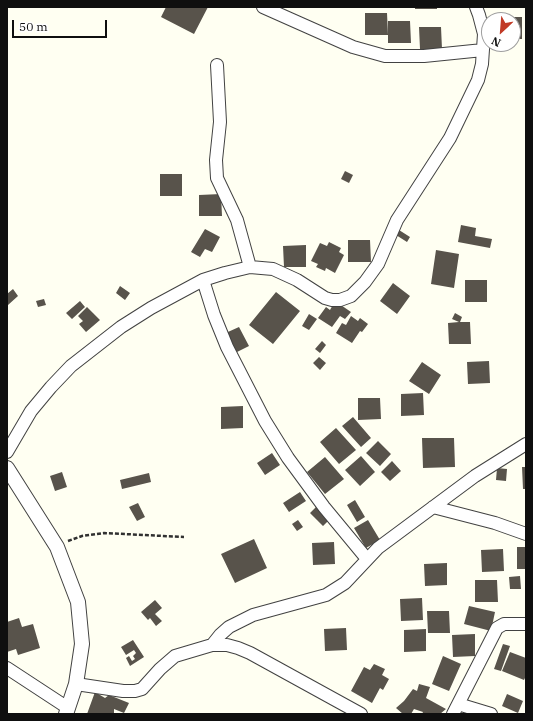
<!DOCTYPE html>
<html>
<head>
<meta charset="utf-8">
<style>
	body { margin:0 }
	#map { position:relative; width:533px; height:721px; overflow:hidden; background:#fffff2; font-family:"IBM Plex Serif",serif }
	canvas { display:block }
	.frame { position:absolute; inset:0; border:8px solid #0f0f0f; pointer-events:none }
	.north { position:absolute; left:481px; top:12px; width:40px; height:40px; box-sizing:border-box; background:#fff; border:1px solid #9f9f9f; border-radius:50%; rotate:206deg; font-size:11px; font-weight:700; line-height:16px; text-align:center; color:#0f0f0f }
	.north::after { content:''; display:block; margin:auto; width:14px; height:18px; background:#c13a26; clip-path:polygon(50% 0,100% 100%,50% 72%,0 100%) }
	.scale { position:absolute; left:12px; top:20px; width:95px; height:18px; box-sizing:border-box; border:2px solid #0f0f0f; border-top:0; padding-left:5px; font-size:12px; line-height:14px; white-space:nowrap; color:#0f0f0f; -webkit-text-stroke:3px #fff; paint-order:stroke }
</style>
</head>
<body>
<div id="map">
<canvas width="533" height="721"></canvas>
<div class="frame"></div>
<div class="north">N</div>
<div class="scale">50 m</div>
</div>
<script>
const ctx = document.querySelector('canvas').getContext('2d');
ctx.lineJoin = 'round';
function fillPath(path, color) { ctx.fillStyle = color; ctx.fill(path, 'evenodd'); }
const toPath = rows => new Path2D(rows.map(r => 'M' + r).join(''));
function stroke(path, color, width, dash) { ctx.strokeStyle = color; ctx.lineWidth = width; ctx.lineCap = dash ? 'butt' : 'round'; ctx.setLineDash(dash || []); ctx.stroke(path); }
const building = toPath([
	[166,7,208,7,194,34,161,17],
	[415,7,437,7,437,9,415,9],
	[365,13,387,13,388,35,365,35],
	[500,17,522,17,522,39,513,39,513,20,500,20],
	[388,21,410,21,411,43,388,43],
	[419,27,441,27,442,49,420,49],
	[345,171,353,175,349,183,341,179],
	[160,174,182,174,182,196,160,196],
	[221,194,222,216,199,216,199,195],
	[461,225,476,228,475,236,492,239,490,248,458,242],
	[205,229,220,237,212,252,205,249,200,257,191,252],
	[399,230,410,237,407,242,396,235],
	[348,240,370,240,371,262,348,262],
	[329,242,341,248,339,252,344,255,335,273,326,268,325,271,316,267,318,264,311,261,320,243,327,246],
	[306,245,306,267,284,267,283,246],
	[436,250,459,254,454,288,431,284],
	[465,280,487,280,487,302,465,302],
	[393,283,410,296,397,314,380,301],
	[120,286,130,293,125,300,116,293],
	[13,289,18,296,8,305,7,294],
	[276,292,300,311,273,344,249,325],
	[44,299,46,305,38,307,36,301],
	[80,301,85,307,72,319,66,313],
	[335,301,351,312,345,319,340,316,332,327,318,318,326,307,330,310],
	[87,307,100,320,86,332,79,324,83,321,78,316],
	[455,313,462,317,460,322,470,322,471,344,449,344,448,323,459,322,452,319],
	[309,314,317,319,309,330,302,326],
	[351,316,358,321,360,318,368,324,362,332,360,331,352,343,336,333,342,323,346,325],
	[239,327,249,346,229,356,219,336],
	[322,341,326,345,320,353,315,349],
	[319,357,326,363,320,370,313,363],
	[489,361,490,383,468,384,467,362],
	[422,362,441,375,429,394,409,381],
	[423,393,424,415,401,416,401,394],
	[358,398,380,398,381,419,358,420],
	[243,406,243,428,221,429,221,407],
	[353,417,371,438,361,447,342,426],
	[336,428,356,450,339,464,320,442],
	[422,438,454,438,455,467,423,468],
	[378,441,391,454,380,466,366,453],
	[272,453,280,465,265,475,257,463],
	[361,456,375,472,360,486,345,470],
	[325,457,344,479,325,494,307,472],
	[392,461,401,471,390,481,381,472],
	[522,467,526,467,526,489,523,489],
	[497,468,507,469,506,481,496,480],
	[62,472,67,487,55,491,50,476],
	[149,473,151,482,122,489,120,480],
	[300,492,306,501,289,512,283,503],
	[355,500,365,517,357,522,347,505],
	[138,503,145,517,137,521,129,507],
	[316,507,329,520,323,526,310,513],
	[298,520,303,527,297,531,292,524],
	[368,520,380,540,366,548,354,528],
	[254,539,267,568,235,583,221,554],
	[334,542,335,564,313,565,312,543],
	[517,547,526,547,526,569,517,569],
	[503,549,504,571,482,572,481,550],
	[447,563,447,585,425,586,424,564],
	[520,576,521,589,510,589,509,577],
	[475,580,497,580,498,602,475,602],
	[422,598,423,620,401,621,400,599],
	[155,600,162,608,155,614,162,621,156,626,150,618,148,620,141,612],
	[469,606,495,612,491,631,464,624],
	[427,611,449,611,450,633,428,633],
	[19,618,22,627,33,624,40,648,18,655,16,649,7,652,7,622],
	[346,628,347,650,325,651,324,629],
	[426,629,426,651,404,652,404,630],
	[475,634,475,656,453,657,452,635],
	[133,640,144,657,130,666,126,658,129,656,132,661,135,659,133,656,136,653,134,650,126,655,121,647],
	[503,644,510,646,501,671,494,669],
	[510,652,526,658,526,676,524,680,502,671],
	[443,656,461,664,449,691,432,684],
	[374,664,385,669,382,675,389,679,383,690,380,688,372,703,351,691,364,667,370,670],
	[419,684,430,687,426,698,446,709,440,714,422,714,423,712,414,709,411,714,403,714,396,708,404,701,413,689,417,691],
	[95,692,105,698,109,695,129,703,124,713,114,709,114,713,116,714,87,714],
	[507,694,523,701,518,713,502,706]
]);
const path = toPath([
	[68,541,82,536,104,533,184,537]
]);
const minor = toPath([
	[263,7,353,47,385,56,424,56,483,50],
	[217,65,220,122,216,160,217,178,237,220,250,267],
	[203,280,214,315,227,347,265,421,288,458,324,507,367,559],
	[7,452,31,411,51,387,71,366,121,327,151,308,203,280,225,273,250,267,273,269,297,280,325,298,332,300,340,300,351,296,365,282,378,264,397,220,450,138,478,80,482,64,484,34,479,15,476,7],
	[433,507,495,523,526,534],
	[212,645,220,635,229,627,253,615,326,595,345,583,378,548,475,476,526,444],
	[7,668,68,708],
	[76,684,123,691,135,691,142,689,160,669,175,656,212,645,227,645,238,648,250,653,361,714],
	[458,704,491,714],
	[453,714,497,628,504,624,526,624]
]);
const tertiary = toPath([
	[7,468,57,547,78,602,82,644,76,684,66,714]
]);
fillPath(building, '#58534b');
stroke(minor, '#424242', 14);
stroke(tertiary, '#424242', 16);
stroke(path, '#313131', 2.5, [4, 2]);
stroke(minor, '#fff', 12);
stroke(tertiary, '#fff', 14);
</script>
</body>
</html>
